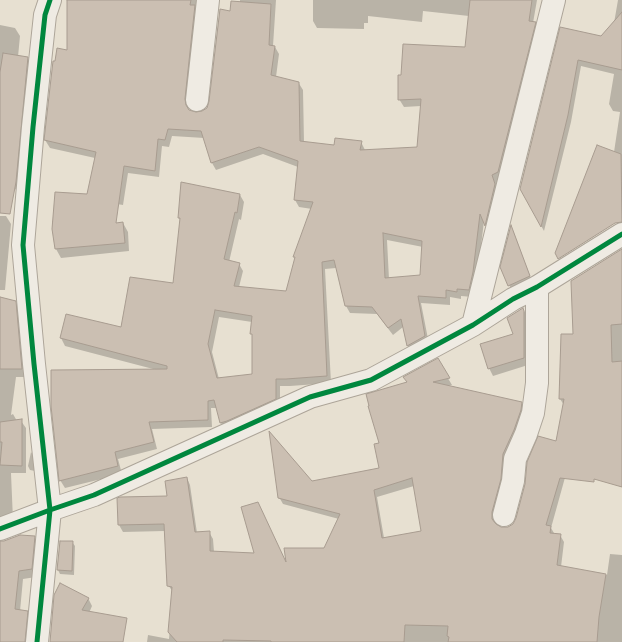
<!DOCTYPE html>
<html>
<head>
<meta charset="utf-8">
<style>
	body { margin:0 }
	canvas { display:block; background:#e7e0d1 }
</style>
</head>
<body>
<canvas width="622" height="642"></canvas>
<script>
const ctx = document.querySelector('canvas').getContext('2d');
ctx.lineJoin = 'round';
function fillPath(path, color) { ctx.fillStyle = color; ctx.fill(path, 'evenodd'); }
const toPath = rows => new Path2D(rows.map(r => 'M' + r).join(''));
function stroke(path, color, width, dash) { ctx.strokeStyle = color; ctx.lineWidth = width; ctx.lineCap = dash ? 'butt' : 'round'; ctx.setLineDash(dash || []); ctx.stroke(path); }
const shadow = toPath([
	[68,0,198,0,198,14,188,107,189,111,196,113,203,112,208,108,231,12,240,3,240,0,276,0,273,46,275,47,279,54,276,77,298,82,303,90,304,142,335,147,361,142,365,150,365,151,418,148,421,106,404,107,399,99,466,48,469,16,423,11,422,22,368,16,368,23,364,23,364,29,317,28,313,21,313,0,537,0,533,23,535,23,539,30,502,180,496,183,499,192,489,232,484,221,477,279,473,297,461,296,461,299,450,297,450,305,421,303,429,344,412,353,408,346,403,327,393,335,377,314,350,313,346,306,336,268,325,269,331,383,290,386,280,386,280,406,225,430,221,423,217,408,211,408,212,427,152,429,157,449,118,459,122,474,65,488,60,480,157,370,65,346,61,338,67,315,122,329,174,284,181,221,179,218,240,195,244,202,241,220,239,219,229,262,239,264,243,271,239,287,287,292,296,259,294,256,312,209,299,207,295,200,298,167,263,154,216,170,212,163,204,138,172,136,169,147,162,146,159,177,128,173,123,205,92,200,95,158,50,148,45,140,68,51],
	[387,240,423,247,421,276,389,279],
	[219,317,252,322,251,333,253,337,253,375,219,379,212,352],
	[618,0,622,0,622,229,563,265,560,259,620,222,619,220,559,257,559,259,556,253,614,152,620,112,613,111,609,104,614,74,581,66,571,122,544,231,521,189,561,29,602,37,614,23],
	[0,25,15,28,20,36,18,57,27,58,32,66,20,190,0,187],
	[0,216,6,216,11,224,5,290,0,290],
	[52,221,104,226,123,223,128,232,129,251,61,258,56,249],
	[513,231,532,281,512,290,509,285],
	[622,250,622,463,566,474,551,528,554,533,554,535,560,535,564,542,561,567,607,575,610,554,622,555,622,642,147,642,148,635,169,639,173,592,168,585,165,531,123,532,119,525,118,499,169,497,187,478,190,485,197,533,209,532,213,539,214,552,286,564,324,549,339,519,283,504,279,497,311,482,381,469,380,443,408,383,437,360,452,385,447,386,521,403,525,410,495,520,495,525,501,528,508,528,514,524,557,442,564,405,560,399,574,335],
	[414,486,422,532,384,538,377,497],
	[0,298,15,302,20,310,26,377,16,377,11,415,13,414,17,421,21,421,26,428,26,473,11,473,13,520,0,525],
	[523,309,527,316,528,365,493,376,489,368,515,334],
	[31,452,33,455,35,471,30,470,28,466],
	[34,537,39,545,36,577,23,579,20,611,27,612,31,619,29,642,0,642,0,542],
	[72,542,75,546,74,575,60,574,58,570],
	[88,598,92,606,89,613,120,642,51,642]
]);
const building = toPath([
	[67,0,191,0,190,5,195,5,185,99,186,105,189,110,196,112,202,111,207,108,209,101,220,9,230,11,231,1,271,4,269,45,275,46,271,75,299,82,300,141,334,145,335,138,362,141,360,150,417,147,421,99,398,100,398,75,401,75,403,44,465,47,470,0,532,0,529,21,536,22,498,172,492,175,495,184,485,226,480,214,473,272,469,290,457,289,457,292,446,290,446,298,418,296,425,336,407,346,401,319,388,328,372,307,345,306,334,260,322,262,327,376,286,379,276,379,276,399,227,421,220,423,214,400,208,401,208,420,149,422,154,442,115,452,118,466,59,481,51,406,51,370,167,369,167,366,60,338,66,314,121,327,130,277,173,283,180,218,178,218,181,182,240,194,237,213,235,212,224,259,240,263,234,286,286,291,295,257,293,257,313,202,294,200,298,161,259,147,211,163,201,131,168,129,165,140,158,139,155,171,124,166,116,223,123,222,125,243,55,249,52,229,55,192,87,194,96,152,44,140,53,61,55,61,57,48,67,50,67,0],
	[383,233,422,241,420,275,385,278,383,233],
	[215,310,252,316,250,334,252,334,252,374,217,378,208,344,215,310],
	[622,12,622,70,578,60,568,115,541,227,520,189,560,27,601,36,622,12],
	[3,53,28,57,16,182,10,214,0,213,0,72,3,53],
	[597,145,621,154,622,222,615,223,558,259,555,253,597,145],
	[511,225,530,276,508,286,500,267,511,225],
	[622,249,622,324,611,325,612,362,622,361,622,487,594,479,594,482,560,478,546,525,551,526,550,533,561,534,557,565,606,574,599,617,597,642,448,642,449,637,447,636,448,626,405,625,404,642,271,642,271,641,223,640,223,642,177,642,168,632,172,587,167,586,164,524,118,525,117,498,120,497,167,496,165,481,187,477,195,532,210,531,210,551,254,553,241,507,258,502,286,562,284,548,324,548,340,514,278,498,269,431,312,481,379,468,374,444,379,443,368,406,369,406,366,394,407,382,403,377,438,358,450,378,433,382,522,402,521,410,514,430,503,454,501,479,492,512,492,519,496,524,501,527,508,527,513,524,516,518,525,484,527,462,538,436,556,441,564,399,559,399,561,334,573,334,571,282,571,281,622,249],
	[412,478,421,531,382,538,374,490,412,478],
	[0,297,16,301,22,369,0,369,0,297],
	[523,308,524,311,524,358,488,369,480,344,513,334,507,318,523,308],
	[22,419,22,466,0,465,2,442,0,442,0,422,22,419],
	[20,535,35,536,32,569,19,571,15,609,28,611,25,642,0,642,0,541,4,541,20,535],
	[60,541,73,541,72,571,57,570,60,541],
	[60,583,89,598,82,610,127,618,123,642,50,642,54,595,60,583]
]);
const minor = toPath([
	[197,100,208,0],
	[473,325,554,0],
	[504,515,513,481,515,459,526,434,533,413,537,383,537,287],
	[0,529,50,510,94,495,310,397,371,380,473,325,513,299,537,287,622,234],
	[37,642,50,510,34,364,23,245,33,127,45,15,50,0]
]);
const cycleway = toPath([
	[0,529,50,510,94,495,310,397,371,380,473,325,513,299,537,287,622,234],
	[37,642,50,510,34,364,23,245,33,127,45,15,50,0]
]);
fillPath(shadow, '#0003');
fillPath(building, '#cbbfb2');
stroke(building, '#a89c90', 1);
stroke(minor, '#ada599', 24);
stroke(minor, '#efebe3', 22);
stroke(cycleway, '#00873e', 5);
</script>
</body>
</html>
